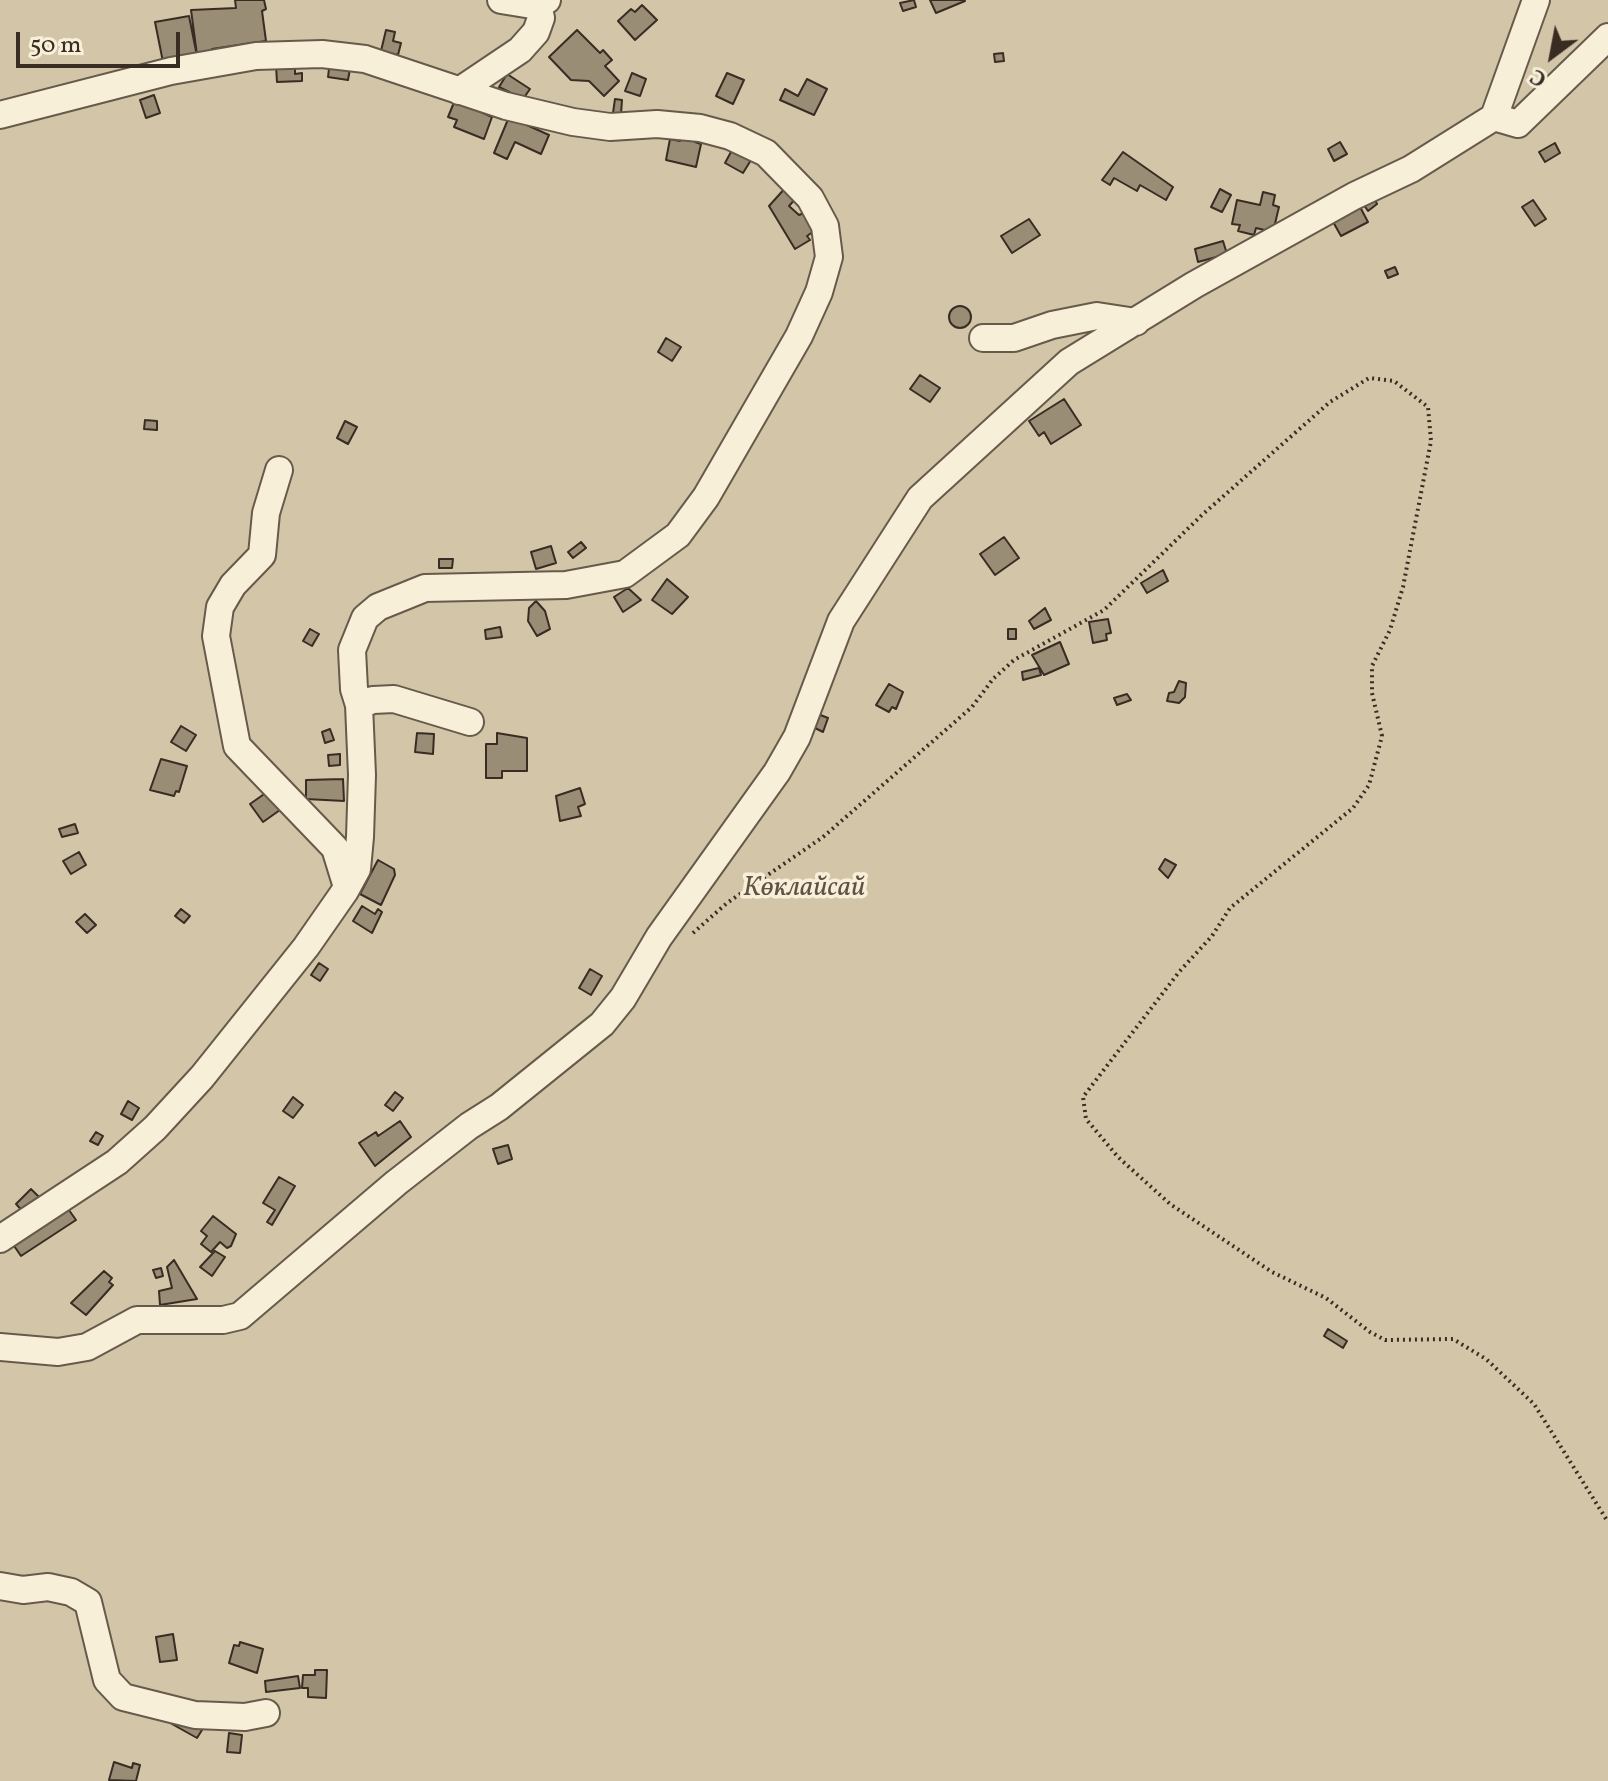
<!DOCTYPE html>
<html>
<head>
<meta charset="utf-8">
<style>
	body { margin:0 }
	#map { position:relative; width:1608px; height:1781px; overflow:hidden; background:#f2e6c3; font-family:Vollkorn,serif }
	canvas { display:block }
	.north { position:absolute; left:1512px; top:16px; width:80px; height:80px; -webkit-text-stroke:6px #f7efd8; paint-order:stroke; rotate:212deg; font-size:22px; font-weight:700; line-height:32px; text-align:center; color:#392c23 }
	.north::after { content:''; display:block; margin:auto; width:28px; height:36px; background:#392c23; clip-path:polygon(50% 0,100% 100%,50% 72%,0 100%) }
	.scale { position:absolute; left:16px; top:32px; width:164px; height:36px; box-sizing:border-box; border:4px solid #392c23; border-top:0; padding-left:10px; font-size:24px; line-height:28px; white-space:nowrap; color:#392c23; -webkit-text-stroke:6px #f7efd8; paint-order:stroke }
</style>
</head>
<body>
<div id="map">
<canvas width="1608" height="1781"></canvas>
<div class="north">С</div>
<div class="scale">50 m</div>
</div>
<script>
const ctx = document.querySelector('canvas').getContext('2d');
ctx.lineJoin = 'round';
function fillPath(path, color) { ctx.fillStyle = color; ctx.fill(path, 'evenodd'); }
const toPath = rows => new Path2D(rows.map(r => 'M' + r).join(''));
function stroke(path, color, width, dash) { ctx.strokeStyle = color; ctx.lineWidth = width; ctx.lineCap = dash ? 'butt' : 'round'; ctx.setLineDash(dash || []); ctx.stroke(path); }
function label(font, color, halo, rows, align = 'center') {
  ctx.font = font + ' Vollkorn,serif'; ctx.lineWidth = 7; ctx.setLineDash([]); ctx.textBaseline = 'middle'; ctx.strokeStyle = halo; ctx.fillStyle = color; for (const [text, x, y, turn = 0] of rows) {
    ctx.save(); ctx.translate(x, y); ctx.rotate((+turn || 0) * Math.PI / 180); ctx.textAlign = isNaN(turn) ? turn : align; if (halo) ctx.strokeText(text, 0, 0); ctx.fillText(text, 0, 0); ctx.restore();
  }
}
const green = toPath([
	[0,0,1608,0,1608,1781,0,1781]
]);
const building = toPath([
	[235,0,264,0,266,9,262,11,266,41,212,49,213,52,197,55,191,10,236,8,235,0],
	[914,0,916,7,903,11,900,3,914,0],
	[930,0,964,0,965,1,936,13,930,0],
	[642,5,657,20,635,40,618,21,631,9,635,12,642,5],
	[189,16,197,56,163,62,155,22,189,16],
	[386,30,395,32,393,41,401,43,398,55,381,51,386,30],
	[577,30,600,53,603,50,612,60,605,66,619,81,604,96,589,81,571,80,549,57,577,30],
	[1003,53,1004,61,995,62,994,54,1003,53],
	[330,60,351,63,348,80,328,77,330,60],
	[295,65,295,74,302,73,302,81,277,82,276,66,295,65],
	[632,73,646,79,640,96,625,91,632,73],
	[727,73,744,80,733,104,716,96,727,73],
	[507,74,530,89,523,99,499,87,507,74],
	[807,79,827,89,814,115,780,100,785,89,798,96,807,79],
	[154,95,160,113,146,118,140,100,154,95],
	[615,99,622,100,621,114,613,113,615,99],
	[455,100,492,117,484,139,454,127,457,120,448,117,455,100],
	[509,117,549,135,541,154,515,142,507,159,494,153,509,117],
	[683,130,697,133,695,142,701,144,696,167,666,160,670,139,680,141,683,130],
	[1340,142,1347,154,1334,161,1328,149,1340,142],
	[1555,143,1560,153,1545,162,1539,152,1555,143],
	[732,150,751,160,743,173,725,163,732,150],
	[1123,152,1173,187,1166,200,1140,185,1137,191,1114,178,1110,185,1102,180,1123,152],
	[787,186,798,196,789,206,799,215,809,211,817,229,807,236,810,240,795,249,769,206,787,186],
	[1220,189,1231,195,1222,212,1211,207,1220,189],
	[1263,192,1275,195,1273,205,1279,207,1273,232,1256,228,1254,235,1238,231,1240,225,1232,224,1237,200,1260,205,1263,192],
	[1374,198,1377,204,1368,211,1364,205,1374,198],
	[1533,200,1546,219,1535,226,1522,207,1533,200],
	[1359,205,1368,222,1341,236,1332,220,1359,205],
	[1029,219,1040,235,1012,253,1001,236,1029,219],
	[1223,241,1227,254,1198,262,1195,249,1223,241],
	[1395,267,1398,274,1388,278,1385,271,1395,267],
	'949 317a11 11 0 1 1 22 0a11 11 0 1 1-22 0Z',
	[666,338,681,347,672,361,658,352,666,338],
	[920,375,940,388,930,402,910,389,920,375],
	[1064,399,1081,425,1051,444,1044,432,1039,436,1029,421,1064,399],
	[145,420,157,421,157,430,144,429,145,420],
	[345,421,357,427,348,444,337,438,345,421],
	[1004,537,1019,558,995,575,980,554,1004,537],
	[581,542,586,548,573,558,568,552,581,542],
	[551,546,556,563,536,569,531,552,551,546],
	[439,559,453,559,452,568,439,568,439,559],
	[1163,570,1168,581,1147,593,1141,583,1163,570],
	[667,579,688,597,672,614,652,600,667,579],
	[628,588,641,600,623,612,614,597,628,588],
	[536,601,545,611,550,629,537,636,528,621,529,608,536,601],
	[1045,608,1051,620,1034,629,1029,621,1045,608],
	[1108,619,1111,633,1106,634,1107,640,1093,643,1089,622,1108,619],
	[500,627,502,637,486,639,485,630,500,627],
	[310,629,319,634,312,646,303,641,310,629],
	[1008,629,1016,629,1016,639,1008,639,1008,629],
	[1060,642,1069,664,1044,675,1032,655,1060,642],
	[1039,668,1041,675,1023,680,1022,672,1039,668],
	[1179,681,1186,683,1185,697,1179,703,1167,701,1169,693,1174,692,1179,681],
	[889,684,903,692,896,709,892,707,889,712,876,705,889,684],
	[1127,694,1131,700,1117,705,1114,698,1127,694],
	[818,714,828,718,823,732,813,727,818,714],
	[181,726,196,735,186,751,171,742,181,726],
	[330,729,334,740,325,743,322,732,330,729],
	[417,733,434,734,433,754,415,752,417,733],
	[497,733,527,738,527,771,502,771,502,778,486,778,486,744,497,744,497,733],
	[340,754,340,765,329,766,328,755,340,754],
	[161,759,187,766,179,792,176,791,174,796,150,790,161,759],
	[343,779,344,801,306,799,306,780,343,779],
	[580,788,585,804,578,807,581,816,560,821,556,796,580,788],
	[267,792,280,810,263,822,250,804,267,792],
	[75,824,78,833,62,837,59,829,75,824],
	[79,852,86,865,71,874,63,861,79,852],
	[1165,859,1176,865,1168,878,1159,869,1165,859],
	[378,860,394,869,395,875,381,905,360,894,378,860],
	[362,906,375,914,378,909,382,912,372,933,353,921,362,906],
	[181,909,190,916,184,923,175,916,181,909],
	[85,914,96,925,87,933,76,922,85,914],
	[319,963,328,969,320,981,311,975,319,963],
	[590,969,602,976,591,995,579,988,590,969],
	[395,1092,403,1098,393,1111,385,1105,395,1092],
	[293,1097,303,1105,293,1118,283,1111,293,1097],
	[128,1101,139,1108,132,1120,121,1114,128,1101],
	[400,1121,411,1137,375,1166,359,1143,376,1132,378,1136,400,1121],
	[96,1132,103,1136,98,1145,90,1141,96,1132],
	[508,1145,512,1159,498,1164,493,1149,508,1145],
	[279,1177,295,1186,272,1225,267,1222,275,1210,263,1203,279,1177],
	[31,1189,42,1200,26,1215,16,1204,31,1189],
	[64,1203,76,1220,21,1256,10,1240,64,1203],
	[213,1216,236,1234,231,1246,227,1248,220,1242,211,1252,201,1244,207,1236,201,1231,213,1216],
	[215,1251,225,1257,212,1276,200,1267,215,1251],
	[174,1260,197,1299,160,1305,159,1291,172,1288,167,1267,174,1260],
	[161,1268,163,1276,156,1278,153,1270,161,1268],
	[104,1271,112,1278,109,1282,113,1285,86,1315,71,1303,104,1271],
	[1328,1329,1347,1341,1343,1348,1324,1336,1328,1329],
	[173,1634,177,1660,160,1662,156,1637,173,1634],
	[240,1642,263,1649,257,1673,229,1663,234,1645,239,1646,240,1642],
	[315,1670,327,1670,326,1698,308,1697,308,1688,302,1688,303,1675,315,1675,315,1670],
	[298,1676,300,1688,266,1692,265,1681,298,1676],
	[176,1715,202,1730,197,1738,172,1724,176,1715],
	[229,1733,242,1735,240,1753,227,1752,229,1733],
	[114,1762,132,1768,133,1763,140,1765,136,1781,109,1780,114,1762]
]);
const path = toPath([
	[693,933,727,903,823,837,972,707,993,679,1014,660,1104,610,1202,515,1330,402,1369,378,1394,381,1428,407,1431,441,1403,587,1390,630,1372,666,1372,693,1382,736,1369,785,1353,808,1230,908,1212,936,1179,972,1083,1097,1086,1119,1118,1157,1170,1204,1272,1272,1326,1298,1370,1332,1385,1340,1453,1339,1486,1359,1534,1404,1608,1522]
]);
const minor = toPath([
	[501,0,538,6,547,0],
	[459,91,520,50,536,32,541,18,538,6],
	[0,115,171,71,256,56,322,54,365,59,506,106,573,122,610,127,657,124,700,128,730,136,766,153,810,198,825,226,829,257,819,292,799,336,706,497,678,535,625,574,566,585,425,588,378,607,365,618,352,650,354,689,359,705,362,775,360,837,357,869,345,891,306,947,202,1077,155,1128,117,1162,0,1239],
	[1494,117,1518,124,1608,37],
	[983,338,1014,338,1052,325,1097,316,1136,322],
	[279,470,266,513,262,555,233,585,220,607,216,636,237,746,335,848,347,887],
	[359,705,373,700,394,699,470,722],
	[0,1347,58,1352,87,1347,137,1320,223,1320,240,1316,396,1183,469,1126,499,1107,602,1024,623,998,659,937,777,772,797,737,841,621,920,498,1069,362,1194,285,1354,196,1411,169,1494,117,1536,0],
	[0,1586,23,1590,48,1587,71,1592,88,1602,107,1680,123,1697,195,1715,245,1717,266,1713]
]);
const parkNames = [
	["Көклайсай",804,890]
];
fillPath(green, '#d3c6a8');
fillPath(building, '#998d76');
stroke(building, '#392c23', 2);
stroke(minor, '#675a4b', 30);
stroke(path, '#392c23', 4, [2, 4]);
stroke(minor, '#f7efd8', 26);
label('italic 28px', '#605244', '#f7efd8', parkNames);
</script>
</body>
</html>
